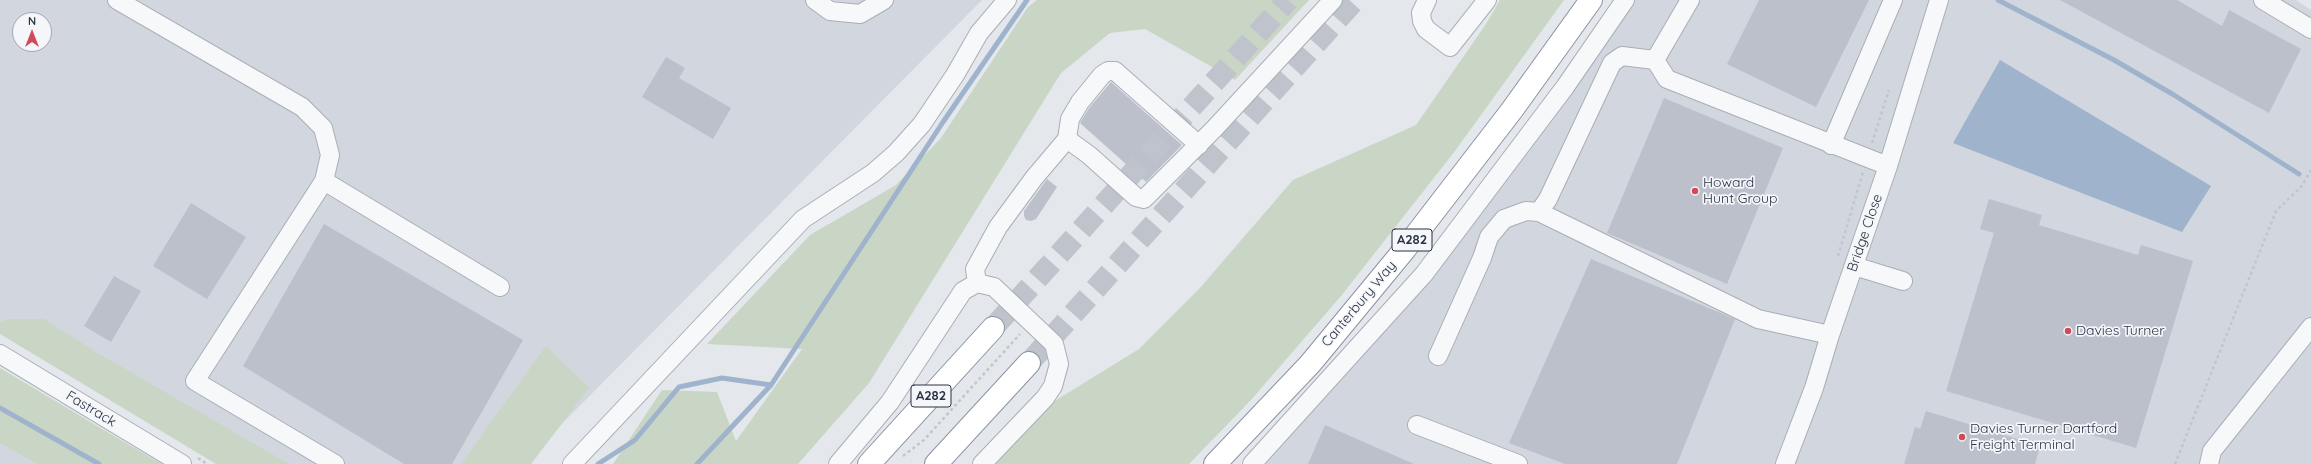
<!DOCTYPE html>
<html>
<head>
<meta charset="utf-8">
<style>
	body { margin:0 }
	#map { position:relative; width:2311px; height:464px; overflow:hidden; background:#e4e7ec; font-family:Quicksand,sans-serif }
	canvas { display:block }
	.north { position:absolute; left:12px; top:12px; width:40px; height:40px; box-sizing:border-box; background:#f4f6f9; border:1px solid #a4a8b1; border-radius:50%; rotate:0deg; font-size:11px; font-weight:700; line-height:16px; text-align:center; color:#2b3445 }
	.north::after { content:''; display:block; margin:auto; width:14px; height:18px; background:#d1495b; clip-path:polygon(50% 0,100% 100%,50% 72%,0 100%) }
</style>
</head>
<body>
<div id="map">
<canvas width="2311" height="464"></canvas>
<div class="north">N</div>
</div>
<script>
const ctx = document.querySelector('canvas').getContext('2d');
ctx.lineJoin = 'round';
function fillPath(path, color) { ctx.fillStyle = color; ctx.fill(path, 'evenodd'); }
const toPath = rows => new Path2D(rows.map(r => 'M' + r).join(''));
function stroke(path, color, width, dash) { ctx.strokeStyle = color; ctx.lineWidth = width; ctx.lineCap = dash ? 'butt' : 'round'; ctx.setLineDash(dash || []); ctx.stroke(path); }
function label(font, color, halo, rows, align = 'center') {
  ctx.font = font + ' Quicksand,sans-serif'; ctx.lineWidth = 3.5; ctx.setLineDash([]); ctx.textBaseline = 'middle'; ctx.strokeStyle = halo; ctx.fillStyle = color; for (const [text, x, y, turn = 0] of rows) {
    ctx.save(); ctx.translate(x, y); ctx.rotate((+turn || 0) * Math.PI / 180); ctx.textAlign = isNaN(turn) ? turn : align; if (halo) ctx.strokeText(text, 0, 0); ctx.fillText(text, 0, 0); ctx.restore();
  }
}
const built = toPath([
	[0,0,982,0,522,464,269,464,96,352,14,334,0,325],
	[20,20,44,20,44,44,20,44],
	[1630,0,2296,0,2311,10,2311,464,1262,464,1354,366,1445,256],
	[0,443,36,464,0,464]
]);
const green = toPath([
	[1037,0,1309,0,1235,80,1145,29,1110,33,1061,73,869,383,798,464,613,464,662,390,717,392,736,441,802,349,707,344,810,235,896,185,941,138,1028,7],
	[1500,0,1564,0,1455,151,1341,296,1251,400,1189,464,983,464,1024,420,1139,349,1199,289,1293,180,1416,125,1486,24],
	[9,319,44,319,96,352,289,464,216,464,0,334,0,322],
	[546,346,589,388,531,464,461,464],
	[0,368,114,436,162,464,36,464,0,443]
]);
const water = toPath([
	[2000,60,2211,186,2182,232,1953,143]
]);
const stream = toPath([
	[1998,0,2114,60,2174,95,2299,174],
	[0,408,99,464],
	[598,464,635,440,679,387,722,378,771,385],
	[697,464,771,385,943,122,1027,0]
]);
const building = toPath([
	[1759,0,1869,0,1816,107,1727,64],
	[2060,0,2177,0,2222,26,2229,10,2301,49,2269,113],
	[666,57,685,68,679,78,731,108,713,139,642,97],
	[1111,82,1182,145,1146,182,1080,123,1089,108],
	[1664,98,1783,148,1727,284,1607,233],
	[1047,179,1057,187,1036,219,1031,221,1026,220,1024,216,1024,211],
	[1989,199,2042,215,2039,225,2138,255,2141,245,2193,261,2136,448,1946,391,1994,233,1980,229],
	[191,203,246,237,207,299,153,266],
	[324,224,523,340,452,464,404,464,243,366],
	[1591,259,1735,319,1677,464,1565,464,1509,443],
	[114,276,141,291,111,342,84,326],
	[1926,411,2040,446,2035,464,1904,464,1915,427,1920,429],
	[1325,425,1414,464,1308,464]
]);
const highwayTunnel = toPath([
	[993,328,1288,0],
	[1029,363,1355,0]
]);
const path = toPath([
	[1872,143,1889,90],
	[1838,256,1863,172],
	[903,456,924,440,1020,334],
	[198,458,207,464],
	[2175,464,2276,211,2301,187,2311,170]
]);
const minor = toPath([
	[117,0,302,107,323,128,330,155,324,181,195,381,335,464],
	[815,0,830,11,860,14,884,0],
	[1427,0,1421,13,1422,21,1426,29,1450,47,1487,0],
	[1690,0,1655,60,1667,79,1888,166],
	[2263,0,2311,29],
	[1067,139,1070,119,1080,102,1102,75,1108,71,1115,71,1199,145],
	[1831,145,1893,0],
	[324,181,500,287],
	[1539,212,1548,199,1612,63,1622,56,1655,60],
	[1854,266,1903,281],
	[977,283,975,269,998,227,1034,178,1067,139,1089,155,1136,197,1144,199,1214,129,1333,0],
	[0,354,182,464],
	[1438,356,1482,258,1489,237,1504,219,1526,211,1539,212,1758,319,1830,335],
	[1417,425,1518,464],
	[572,464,803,219,873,173,896,153,922,124,955,75,979,33,1007,0],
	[838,464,890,402,963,291,977,283,994,287,1054,344,1059,364,1053,386,1045,398,982,464],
	[1252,464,1424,274,1565,87,1625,0],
	[1785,464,1814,388,1830,335,1888,166,1939,0],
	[2209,464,2212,451,2311,327]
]);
const highway = toPath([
	[869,464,993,328],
	[936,464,1029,363],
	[1215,464,1310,364,1405,249,1512,110,1591,0]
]);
const markers = [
	[1695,191,4,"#d1495b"],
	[2068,331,4,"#d1495b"],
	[1962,437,4,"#d1495b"]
];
const shields = [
	[1412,240,40],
	[931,396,40]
];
const shieldNames = [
	["A282",1412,240],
	["A282",931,396]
];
const poiNames = [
	["Howard",1703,183],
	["Hunt Group",1703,199],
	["Davies Turner",2076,331],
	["Davies Turner Dartford",1970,429],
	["Freight Terminal",1970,445]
];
const streetNames = [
	["Bridge Close",1865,233,-71],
	["Canterbury Way",1359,304,-50],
	["Fastrack",91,409,31]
];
fillPath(built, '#d2d6de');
fillPath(green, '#c9d6c5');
fillPath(water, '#9fb4cc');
stroke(stream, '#9fb4cc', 5);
fillPath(building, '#bbc0ca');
stroke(highwayTunnel, '#bfc3cb', 22, [22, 11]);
stroke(minor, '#a9aeb7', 20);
stroke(highway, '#8b94a3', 24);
stroke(path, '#c2c5cb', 2.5, [3, 3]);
stroke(minor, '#f7f8fa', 18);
stroke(highway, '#fff', 22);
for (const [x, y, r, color] of markers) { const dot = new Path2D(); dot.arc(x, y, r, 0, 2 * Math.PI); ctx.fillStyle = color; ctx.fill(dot); stroke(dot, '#f4f6f9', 1.5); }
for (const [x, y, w] of shields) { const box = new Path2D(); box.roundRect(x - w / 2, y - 11, w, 22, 3); ctx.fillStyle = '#f4f6f9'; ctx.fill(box); stroke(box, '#2b3445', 1); }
label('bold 13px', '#2b3445', null, shieldNames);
label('14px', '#2b3445', '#f4f6f9', poiNames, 'left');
label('14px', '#2b3445', '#f4f6f9', streetNames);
</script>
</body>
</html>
